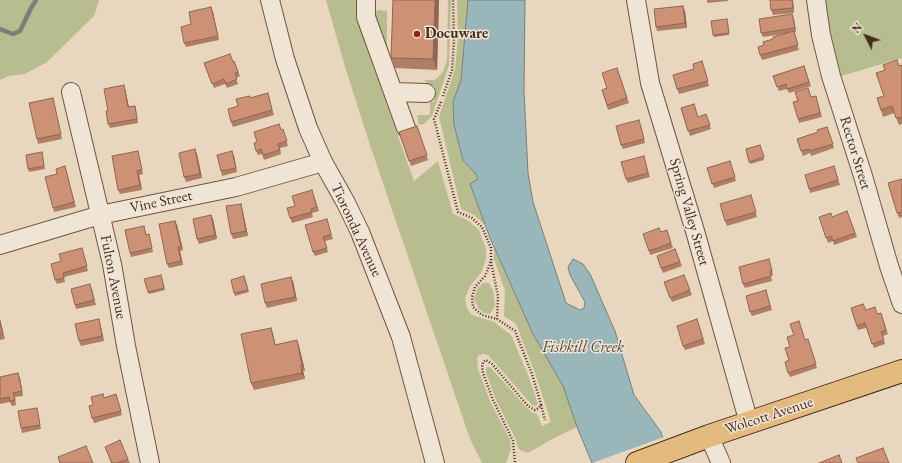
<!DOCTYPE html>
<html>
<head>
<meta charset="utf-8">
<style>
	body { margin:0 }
	#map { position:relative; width:902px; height:463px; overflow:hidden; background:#e8d6be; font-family:"EB Garamond",serif }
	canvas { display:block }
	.north { position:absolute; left:846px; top:16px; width:40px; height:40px; -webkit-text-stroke:3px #f0e4d5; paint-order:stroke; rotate:312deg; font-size:11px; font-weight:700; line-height:16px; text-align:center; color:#442d1a }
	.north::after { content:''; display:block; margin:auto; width:14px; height:18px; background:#442d1a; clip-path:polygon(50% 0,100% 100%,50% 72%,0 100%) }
</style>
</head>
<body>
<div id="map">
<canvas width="902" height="463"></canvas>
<div class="north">N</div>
</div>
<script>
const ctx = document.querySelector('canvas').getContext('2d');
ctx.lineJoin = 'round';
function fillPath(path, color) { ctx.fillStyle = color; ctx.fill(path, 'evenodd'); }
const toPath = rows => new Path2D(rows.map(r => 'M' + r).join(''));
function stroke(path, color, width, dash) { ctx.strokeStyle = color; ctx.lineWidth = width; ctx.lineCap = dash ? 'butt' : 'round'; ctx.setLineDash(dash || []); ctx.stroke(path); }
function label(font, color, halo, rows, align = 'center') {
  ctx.font = font + ' "EB Garamond",serif'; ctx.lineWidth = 3; ctx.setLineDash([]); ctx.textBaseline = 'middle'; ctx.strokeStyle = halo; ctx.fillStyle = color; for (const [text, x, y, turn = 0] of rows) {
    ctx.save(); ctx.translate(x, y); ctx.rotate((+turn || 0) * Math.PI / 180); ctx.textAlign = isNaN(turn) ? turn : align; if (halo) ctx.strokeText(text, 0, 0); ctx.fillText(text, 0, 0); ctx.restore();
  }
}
const green = toPath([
	[0,0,99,0,94,16,47,62,25,74,9,76,0,80],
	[326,0,358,0,358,8,356,8,371,60,414,181,438,161,453,214,469,221,479,230,486,249,486,259,481,273,470,286,465,298,467,308,472,315,494,322,511,335,528,375,538,404,536,406,532,405,488,355,484,354,479,355,477,358,478,369,490,401,510,440,511,449,506,463,482,463,470,439,370,145,345,67],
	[448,0,451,0,449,65,432,116,424,124,419,125,417,115,430,115,430,102,434,102,435,86,427,84,425,80,435,80,443,72,447,60],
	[457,0,468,0,461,80,453,102,454,125,463,160,475,173,478,179,470,184,485,225,474,215,461,209,439,117,455,69,458,36],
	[822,0,902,0,902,58,838,77],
	[378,10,387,11,387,54,373,15],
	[494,248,533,334,563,386,577,427,556,437,528,453,520,450,517,445,516,440,496,400,486,373,486,369,487,367,490,367,527,408,531,412,537,414,542,426,551,422,535,373,516,324,504,316,505,291,494,259],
	[483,283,489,283,493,290,495,306,490,314,484,313,479,309,474,299,477,289]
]);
const water = toPath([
	[468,0,525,0,524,91,528,173,533,202,566,303,580,310,584,308,585,302,570,275,568,267,573,259,583,264,590,274,615,331,634,395,661,432,671,463,592,463,577,427,563,386,533,334,490,238,470,184,478,179,475,173,463,160,454,125,453,102,461,80,468,0]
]);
const pier = toPath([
	[664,437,673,463,592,463]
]);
const stream = toPath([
	[0,29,13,34,20,31,31,8,36,0]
]);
const path = toPath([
	[443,96,452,70,454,41,453,0],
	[441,102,434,119,458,212,472,218,482,227,491,248,491,260,488,269,485,276,475,287,472,297,473,307,482,315,497,319,515,331,532,374,541,404,539,408,535,410,528,406,492,364,486,360,483,362,482,367,483,373,493,400,513,441,515,463],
	[491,262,498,296,497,319],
	[541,405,545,420]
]);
const minor = toPath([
	[270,0,285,59,308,128,323,162,346,203,360,232,401,337,435,463],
	[366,0,366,17,406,128],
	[636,0,650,83,695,231,749,423],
	[816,0,821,35,831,76,863,176,889,266,902,304],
	[71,92,112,264,126,346,150,463],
	[393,92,426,93],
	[0,245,100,215,236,187,323,162],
	[709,436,721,463]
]);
const major = toPath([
	[637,463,709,436,902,371]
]);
const wall = toPath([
	[393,0,439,0,437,70,395,68,391,58],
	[707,0,728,0,728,1,707,3],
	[793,0,794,13,773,15,771,10],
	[685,11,687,28,657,31,656,27],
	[213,12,219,40,186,47,184,43,191,24],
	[794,19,796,32,794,32,799,50,762,60,760,55,764,45,784,34,763,37,761,33],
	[728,21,729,35,714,37,713,35],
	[234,61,240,76,236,78,238,84,227,88,225,84,214,88,204,63,233,62],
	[702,61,709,86,679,94,677,89,694,69],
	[902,65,902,124,899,125,894,113,883,117,877,98,884,96,899,66],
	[804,66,811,86,789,93,787,89,779,91,773,76],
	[617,68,629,103,608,110,602,90,607,88],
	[125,89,129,107,135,106,136,110,138,123,110,128,108,124,108,111],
	[816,96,822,117,799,123,798,119,811,97],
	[53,98,54,102,62,139,38,144,37,139],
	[269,98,274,115,233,127,231,122,238,106],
	[681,108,698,117,706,114,711,129,690,136],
	[641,125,645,143,623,149,621,145],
	[417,126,428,160,411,166,399,132],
	[827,127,834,148,811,156,810,153,803,156,797,139,818,132],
	[283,129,288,146,280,148,281,154,264,160,262,154,258,155,256,151,257,142],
	[760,145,764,160,750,164,746,149],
	[42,152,45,169,29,172,28,169],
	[197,154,202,178,186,182,184,177],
	[139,156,143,174,139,175,142,190,120,194,118,190],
	[234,156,237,172,222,176,221,171],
	[645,160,650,177,628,183,626,179],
	[730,161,736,181,714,188,707,168],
	[65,166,76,207,54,212,53,208,57,174],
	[834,166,840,185,810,193,809,189],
	[902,179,902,217,899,218,897,213],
	[312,190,319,211,312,213,313,217,292,223,290,218,295,206],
	[751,195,757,217,727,226,725,221],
	[242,208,248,236,233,239,231,234],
	[847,211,857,237,834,245,833,241,828,243,819,217,832,217],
	[211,215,213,219,217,239,199,244,197,239],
	[327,219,333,239,325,241,328,252,315,256,313,252],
	[175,221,177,225,183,250,180,251,183,265,169,268,167,264],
	[144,226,146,234,149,234,153,252,131,257,130,253],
	[667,230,673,248,650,255,649,251,661,232],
	[82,248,88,271,64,277,65,282,57,284,55,280,61,261],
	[675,249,682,266,663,273,661,268],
	[769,259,773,275,771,276,772,281,745,288,743,284],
	[684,275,692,295,672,302,664,282],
	[244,276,249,292,235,296,234,293],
	[162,278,165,290,149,294,148,292],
	[293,281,297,301,267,308,265,303],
	[92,289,96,305,76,309,75,305],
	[766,290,772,310,752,316,750,312],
	[851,308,878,314,881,313,888,334,883,336,885,344,874,348,866,328,858,330],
	[0,319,5,339,0,340],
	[100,323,104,341,81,346,79,341],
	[699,324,705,344,685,350,683,346],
	[271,328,273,334,275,345,297,340,299,346,305,371,303,371,305,379,254,390,251,383],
	[808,339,817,368,790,377,788,373,790,347],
	[0,377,20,378,23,396,15,397,16,405,12,406,10,402,0,404],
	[116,394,122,415,94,423,92,418,93,405,104,398],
	[38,413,41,429,22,433,21,428],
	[105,447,128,459,130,463,111,463]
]);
const shadedWall = toPath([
	[435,0,439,0,437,70,433,59],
	[792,0,793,0,794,13,793,8],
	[683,6,685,11,687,28,685,23],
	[211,7,213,12,219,40,218,36],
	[792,14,794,19,796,32,795,28],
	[124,85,125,89,130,112,128,107],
	[195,149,197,154,202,178,200,174],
	[232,151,234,156,237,172,236,168],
	[137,171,139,175,142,190,140,185],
	[241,204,242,208,248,236,246,231],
	[211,215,213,219,217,239,215,235],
	[175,221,177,225,183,250,181,246],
	[178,247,180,251,183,265,181,261],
	[291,277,293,281,297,301,295,297],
	[99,319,100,323,104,341,102,336],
	[271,328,273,334,277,351,275,345],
	[297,340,299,346,305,371,302,365],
	[301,365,303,371,305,379,302,373],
	[18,373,20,378,23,396,22,391]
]);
const building = toPath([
	[393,0,435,0,433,59,391,58,393,0],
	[770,0,792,0,793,8,771,10,770,0],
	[683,6,685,23,656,27,654,9,683,6],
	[211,7,218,36,184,43,181,27,191,24,189,12,211,7],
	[792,14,795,28,761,33,759,19,792,14],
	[727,19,729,33,713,35,711,21,727,19],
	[794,31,798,45,760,55,758,47,764,45,763,42,773,39,773,37,794,31],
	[230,54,233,62,234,61,238,72,235,73,237,79,226,84,224,79,212,84,204,63,230,54],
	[897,60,899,66,902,65,902,117,896,118,892,106,881,110,877,98,884,96,876,73,885,70,883,65,897,60],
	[702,61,708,81,677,89,673,75,694,69,693,64,702,61],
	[804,66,809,82,787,89,786,84,777,87,773,76,804,66],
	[617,68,627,98,607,105,602,90,607,88,602,73,617,68],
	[124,85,128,107,135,106,137,119,108,124,106,111,108,111,104,89,124,85],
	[808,88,811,97,816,96,820,113,798,119,793,102,798,101,795,92,808,88],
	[268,93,272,110,231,122,228,109,238,106,236,99,250,96,250,98,268,93],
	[53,98,61,134,37,139,29,103,53,98],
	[694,104,698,117,706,114,710,125,688,131,681,108,694,104],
	[639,120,644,139,621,145,616,126,639,120],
	[279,124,281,130,283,129,287,141,278,144,280,150,263,155,261,149,256,151,254,143,257,142,254,132,279,124],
	[417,126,427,155,409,161,399,132,417,126],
	[827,127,833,144,809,151,809,149,801,151,797,139,818,132,817,130,827,127],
	[760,145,764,157,749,162,746,149,760,145],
	[195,149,200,174,184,177,179,153,195,149],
	[138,151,142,170,137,171,140,185,118,190,112,156,138,151],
	[232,151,236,168,221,171,217,155,232,151],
	[42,152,44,166,28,169,26,155,42,152],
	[644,156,648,173,626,179,621,162,644,156],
	[730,161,735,177,712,184,707,168,730,161],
	[65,166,74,202,53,208,45,177,57,174,56,169,65,166],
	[834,166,838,180,809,189,805,175,834,166],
	[902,179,902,212,897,213,888,183,902,179],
	[312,190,317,207,311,209,312,212,290,218,287,208,295,206,292,196,312,190],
	[751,195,756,212,725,221,720,204,751,195],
	[241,204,246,231,231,234,226,206,241,204],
	[847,211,855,233,833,241,831,236,826,238,819,217,831,213,832,217,847,211],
	[211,215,215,235,197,239,193,219,211,215],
	[327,219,331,234,323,237,327,248,313,252,305,225,327,219],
	[175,221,181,246,178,247,181,261,167,264,159,224,175,221],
	[144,226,146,235,149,234,152,248,130,253,125,230,144,226],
	[659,228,661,232,667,230,671,243,649,251,643,234,659,228],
	[82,248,87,266,63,273,64,278,55,280,51,264,61,261,59,254,82,248],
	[675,249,680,262,661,268,657,256,675,249],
	[769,259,772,271,770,271,771,276,743,284,739,267,769,259],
	[161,275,164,288,148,292,144,279,161,275],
	[684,275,690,290,670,298,664,282,684,275],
	[244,276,248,290,234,293,231,280,244,276],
	[291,277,295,297,265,303,261,284,291,277],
	[90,284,94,300,75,305,71,289,90,284],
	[766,290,770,306,750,312,746,296,766,290],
	[863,304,866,310,875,307,877,314,881,313,886,330,881,332,884,340,872,344,865,323,857,326,851,308,863,304],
	[99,319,102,336,79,341,75,324,99,319],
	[697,319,703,339,683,346,677,326,697,319],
	[0,321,3,334,0,335,0,321],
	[799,321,805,340,808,339,816,364,788,373,785,362,789,360,785,348,790,347,787,337,794,335,790,324,799,321],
	[271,328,275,345,297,340,302,365,301,365,302,373,251,383,241,334,271,328],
	[18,373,22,391,13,393,15,400,10,401,9,397,0,399,0,377,18,373],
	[103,394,104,398,116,394,121,411,92,418,89,406,93,405,91,397,103,394],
	[37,408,40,425,21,428,18,411,37,408],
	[120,440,128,459,117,463,112,463,105,447,120,440],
	[86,446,93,463,60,463,58,457,86,446],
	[883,448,889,463,858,463,856,458,883,448],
	[839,455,842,463,819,463,839,455]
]);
const markers = [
	[417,34,4,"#8f2418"]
];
const poiNames = [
	["Docuware",425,34]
];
const streetNames = [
	["Rector Street",855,153,73],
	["Vine Street",161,202,-12],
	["Spring Valley Street",689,212,74],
	["Tioronda Avenue",356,230,65],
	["Fulton Avenue",113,277,79],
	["Wolcott Avenue",769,416,-18]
];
const waterNames = [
	["Fishkill Creek",583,348]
];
fillPath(green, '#b8bd90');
fillPath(water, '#99b7ba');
stroke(water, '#77807a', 1);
fillPath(pier, '#e8d6be');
stroke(stream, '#77807a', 4.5);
stroke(minor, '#6d5743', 20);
stroke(major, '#442d1a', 24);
stroke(path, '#442d1a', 2.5, [1, 2]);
stroke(minor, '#f0e4d5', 18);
stroke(major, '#e4bb7f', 22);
fillPath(wall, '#b07e65');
fillPath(shadedWall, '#906652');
fillPath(building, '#cd9275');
stroke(building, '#906652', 1);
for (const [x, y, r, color] of markers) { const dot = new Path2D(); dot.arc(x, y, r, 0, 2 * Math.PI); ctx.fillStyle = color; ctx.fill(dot); stroke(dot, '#f0e4d5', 1.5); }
label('bold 15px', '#442d1a', '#f0e4d5', poiNames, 'left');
label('15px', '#442d1a', '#f0e4d5', streetNames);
label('italic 16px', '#55493a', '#f0e4d5', waterNames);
</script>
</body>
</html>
